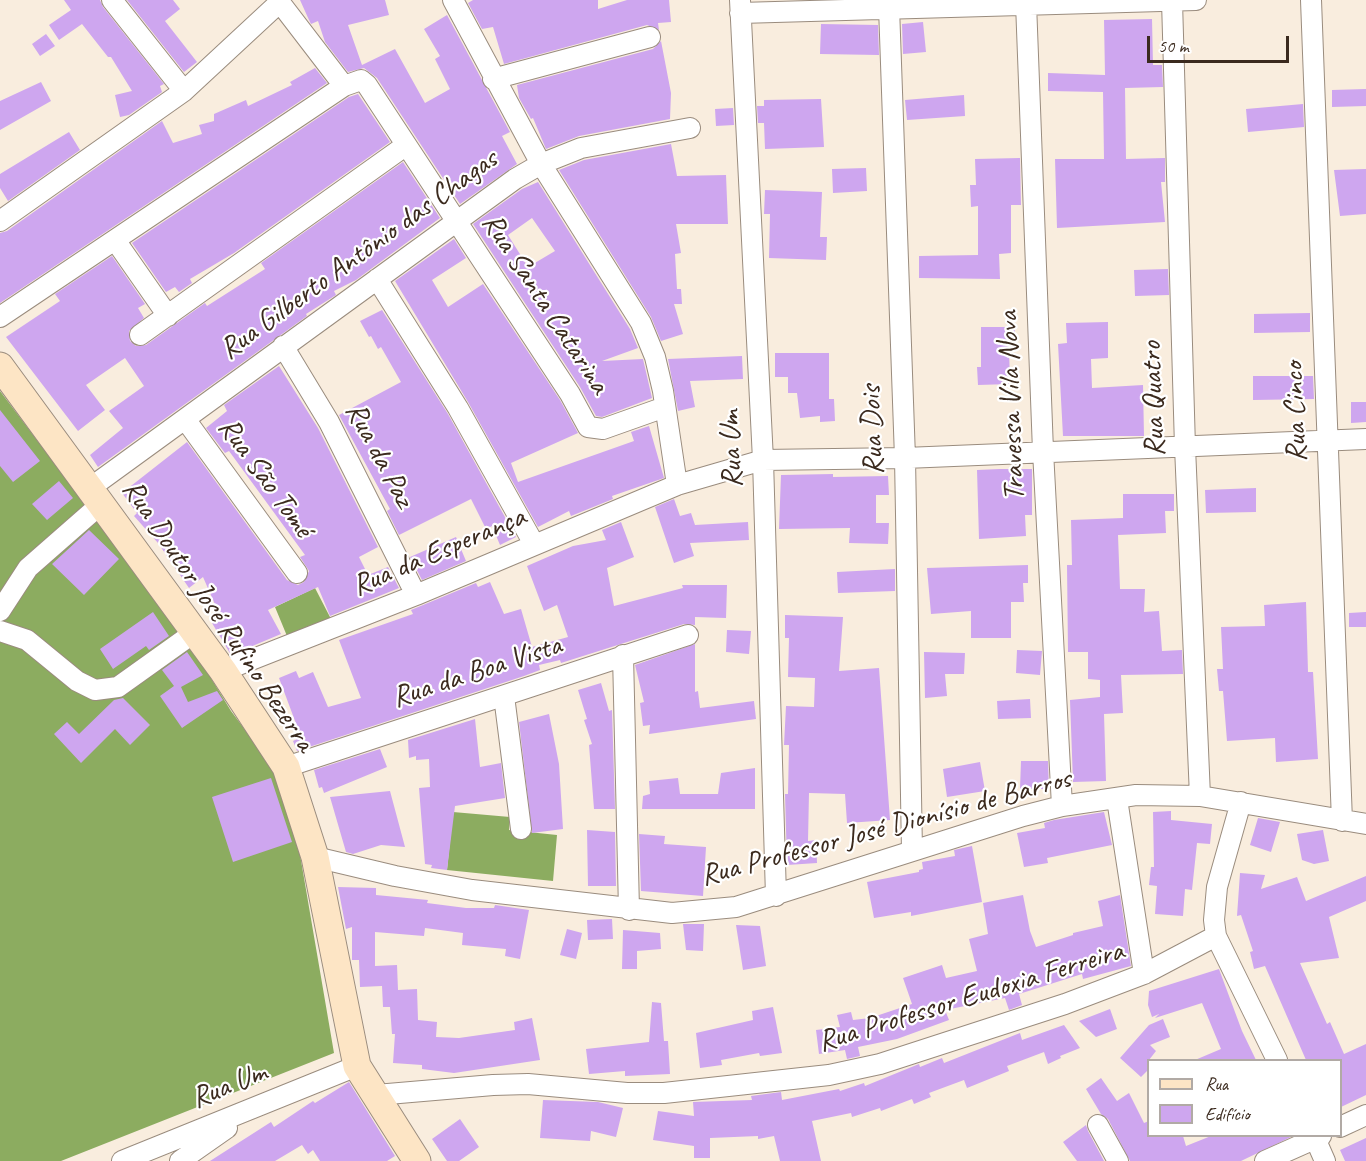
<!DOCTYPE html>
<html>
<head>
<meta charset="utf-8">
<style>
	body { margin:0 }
	#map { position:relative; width:1366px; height:1161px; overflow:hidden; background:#f9edde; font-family:Caveat,sans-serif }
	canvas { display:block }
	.legend { position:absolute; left:1147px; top:1059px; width:195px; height:78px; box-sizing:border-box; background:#fff; border:2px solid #b1aaa5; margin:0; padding:8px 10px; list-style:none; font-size:18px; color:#3b2a1e }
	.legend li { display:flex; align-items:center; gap:12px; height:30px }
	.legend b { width:30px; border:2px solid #b1aaa5 }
	.scale { position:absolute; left:1147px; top:36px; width:142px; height:27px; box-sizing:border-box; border:3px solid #3b2a1e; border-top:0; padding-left:8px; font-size:18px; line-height:21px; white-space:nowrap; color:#3b2a1e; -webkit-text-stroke:4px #fff; paint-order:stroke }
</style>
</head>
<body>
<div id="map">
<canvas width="1366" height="1161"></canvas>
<ul class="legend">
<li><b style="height:8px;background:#fde5c5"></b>Rua</li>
<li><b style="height:16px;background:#cea6ef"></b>Edifício</li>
</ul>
<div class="scale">50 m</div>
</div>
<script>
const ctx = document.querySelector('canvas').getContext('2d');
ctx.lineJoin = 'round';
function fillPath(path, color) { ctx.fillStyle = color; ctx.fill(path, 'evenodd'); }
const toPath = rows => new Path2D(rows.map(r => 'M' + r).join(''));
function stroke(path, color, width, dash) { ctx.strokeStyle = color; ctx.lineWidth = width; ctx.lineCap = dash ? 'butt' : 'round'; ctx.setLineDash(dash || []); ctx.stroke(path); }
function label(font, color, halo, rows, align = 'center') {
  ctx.font = font + ' Caveat,sans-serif'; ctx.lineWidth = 4.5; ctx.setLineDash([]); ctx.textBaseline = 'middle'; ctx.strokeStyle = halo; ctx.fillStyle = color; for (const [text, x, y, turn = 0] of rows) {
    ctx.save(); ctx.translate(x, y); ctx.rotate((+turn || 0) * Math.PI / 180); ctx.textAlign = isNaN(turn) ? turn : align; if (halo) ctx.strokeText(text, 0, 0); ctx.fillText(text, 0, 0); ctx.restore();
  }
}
const forest = toPath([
	[0,391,189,642,231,711,275,770,298,843,334,1053,61,1161,0,1161],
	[315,588,331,619,287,636,275,607],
	[453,812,510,817,509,830,557,835,553,881,447,870]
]);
const building = toPath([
	[64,0,100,0,103,7,164,84,160,86,162,92,129,115,120,117,115,95,132,91,111,57,108,57,82,24,59,40,49,25,71,10],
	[127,0,173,0,180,9,165,21,197,62,184,72],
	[300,0,385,0,389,15,348,25,362,65,395,49,425,103,450,89,435,59,440,56,424,29,447,15,510,132,502,136,517,164,460,204,377,78,364,68,348,72,325,42,318,21,311,24,309,20],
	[473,0,598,0,598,9,627,0,669,0,671,22,658,23,659,30,647,25,504,64,493,27,482,29,468,3],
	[1152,19,1153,65,1162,65,1163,87,1125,88,1126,159,1165,158,1165,182,1161,182,1165,222,1057,228,1055,159,1104,159,1103,92,1048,91,1048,73,1105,75,1104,20],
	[923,22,926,52,903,54,902,24],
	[821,24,878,25,879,55,820,54],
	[46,34,55,46,40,56,32,44],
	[661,41,671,93,670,119,579,136,546,149,533,118,531,119,519,98,517,85,653,49],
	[315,68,327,83,0,303,0,233,7,231,162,121,173,143,202,134,199,125,214,121,214,114,246,100,248,106,292,85,290,82],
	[41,82,51,101,0,130,0,101],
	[1366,89,1366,106,1332,107,1332,90],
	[358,94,390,142,234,253,190,279,192,283,179,292,175,287,166,292,132,243,349,97],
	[964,95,965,116,907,120,905,100],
	[821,99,824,147,765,149,764,123,758,123,757,106,764,106,764,100],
	[1303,104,1304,127,1248,132,1246,109],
	[733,108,734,125,716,126,715,109],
	[69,132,80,150,8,201,0,188,0,174],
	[671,144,677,176,726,175,728,224,676,224,681,253,675,254,677,289,681,289,682,304,674,304,683,334,661,341,651,317,559,170,584,160],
	[1020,158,1021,205,1011,205,1011,253,999,254,1000,279,919,278,919,256,978,255,978,206,971,207,970,185,976,185,975,159],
	[403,162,440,218,356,280,334,291,336,295,306,314,307,316,98,467,90,455,123,428,109,411,144,386,125,358,86,385,105,410,78,431,6,337,60,301,55,294,112,256,145,304,138,308,144,318,129,331,130,341,136,346,146,345,205,303,207,306,265,269,261,263],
	[866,168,867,191,833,193,832,169],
	[1366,169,1366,214,1340,216,1334,170],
	[538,182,630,329,638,348,602,361,643,359,652,398,602,417,596,416,580,387,473,224,522,189],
	[532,218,555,251,528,267,508,235],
	[765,190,822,192,820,237,827,237,826,260,769,258,770,214,764,214],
	[454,239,466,258,432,280,448,307,483,284,560,400,578,433,511,463,518,482,634,441,631,432,649,426,664,478,612,496,613,499,571,516,569,511,538,527,468,402,395,281],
	[1168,269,1169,295,1135,296,1134,270],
	[382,310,448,414,516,537,500,545,492,526,486,529,471,499,399,535,387,511,390,509,339,415,401,382,381,347,378,349,371,336,369,337,360,321],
	[1310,313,1310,332,1254,333,1254,314],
	[1108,322,1108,358,1091,359,1092,388,1143,385,1144,436,1063,436,1058,344,1067,343,1066,323],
	[981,327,1015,327,1015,347,1009,347,1010,384,978,385,977,367,981,367],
	[775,353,829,353,829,399,834,399,835,421,820,422,820,416,800,418,797,393,788,393,788,377,775,377],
	[742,356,743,379,690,381,695,407,678,411,668,359],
	[279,366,318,428,378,547,359,557,368,575,388,567,399,588,330,616,318,587,268,610,281,634,231,655,212,623,221,618,203,577,189,588,158,543,134,516,137,513,122,493,187,442,287,580,298,585,304,582,309,571,300,557,305,555,229,451,225,453,206,428,227,411,224,405],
	[1253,376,1313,376,1314,399,1253,400],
	[1351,402,1366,402,1366,422,1351,423],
	[0,410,40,461,13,482,0,466],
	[1000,469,1032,469,1032,515,1025,515,1026,536,979,539,977,470],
	[833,474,833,477,888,476,889,495,876,495,876,523,889,523,888,544,849,543,850,528,779,529,781,475],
	[59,481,73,498,47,520,32,504],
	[1256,488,1256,512,1206,513,1205,490],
	[1123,494,1174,494,1174,511,1165,511,1166,533,1118,535,1120,589,1145,589,1144,612,1159,611,1162,651,1182,650,1183,674,1121,675,1123,713,1104,714,1106,781,1073,782,1070,700,1100,697,1100,680,1088,679,1088,652,1068,652,1067,565,1072,565,1071,520,1123,518],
	[674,499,680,516,691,513,695,525,748,522,749,540,690,543,694,556,674,563,655,507],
	[621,522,634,557,607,568,614,606,683,588,682,585,727,585,726,618,695,617,695,625,684,624,561,663,560,660,539,665,540,670,524,676,297,751,293,741,301,737,279,678,296,671,299,678,313,672,328,707,361,698,339,640,413,614,411,610,476,583,478,587,490,582,504,614,521,609,532,647,568,637,557,605,544,611,527,566,573,546,606,540,602,530],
	[89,530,119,559,84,595,52,564],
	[456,537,466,561,422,580,410,557],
	[1028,565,1028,583,1023,583,1024,602,1011,602,1011,638,971,638,971,611,931,614,927,568],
	[895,569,895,591,838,593,837,572],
	[1306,602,1308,672,1313,672,1318,759,1276,762,1275,738,1227,741,1223,691,1219,691,1217,669,1223,669,1221,627,1265,626,1264,605],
	[153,612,169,636,149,650,146,646,113,669,100,649],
	[1366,612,1366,627,1349,627,1349,613],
	[785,615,843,617,839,671,879,668,890,820,847,823,845,794,809,793,808,841,816,840,817,863,787,865,785,794,788,794,789,745,784,745,786,706,814,707,815,678,788,677,789,638,785,638],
	[727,630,751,631,749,654,726,652],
	[695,644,695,692,698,691,700,708,754,701,756,719,649,734,650,725,643,726,640,703,644,702,635,665],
	[1017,650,1042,651,1040,675,1016,673],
	[187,652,203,675,181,687,188,702,217,691,223,700,182,728,160,696,174,686,162,670],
	[924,652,965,653,964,674,945,674,947,696,925,698],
	[601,683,609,711,612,710,615,809,594,809,589,745,592,744,584,720,587,719,578,690],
	[123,698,150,725,130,745,115,729,81,763,54,734,67,722,79,734,114,700],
	[1030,699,1031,718,998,719,997,701],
	[549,714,559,764,563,829,532,833,519,722],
	[475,719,480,767,501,763,505,798,455,806,447,870,431,868,432,865,425,864,419,788,430,787,429,759,416,760,416,756,409,758,408,740],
	[380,749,387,767,324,793,322,787,319,788,314,770],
	[1021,761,1048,761,1049,789,1020,789],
	[980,762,985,791,947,797,943,769],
	[755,768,755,809,642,809,643,796,650,794,649,781,678,778,680,794,718,794,721,773],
	[271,778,292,842,233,862,212,797],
	[390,791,405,847,381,845,353,854,346,852,330,797],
	[1171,811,1171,820,1212,824,1210,844,1197,843,1192,890,1185,889,1183,916,1155,914,1157,886,1149,885,1151,867,1154,867,1153,812],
	[1104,812,1112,845,1047,858,1048,863,1024,867,1017,833,1045,828,1044,823,1054,820],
	[1258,818,1280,822,1271,852,1250,845],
	[587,830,615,832,616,886,588,886],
	[1323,830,1329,861,1314,864,1302,860,1297,834],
	[639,834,665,836,664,844,706,847,703,896,641,891],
	[972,846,982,902,911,916,911,912,874,918,867,882,919,872,919,870,923,869,922,862,955,856,954,850],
	[1240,873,1265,875,1261,889,1297,877,1306,901,1366,876,1366,901,1329,917,1339,958,1300,963,1327,1024,1330,1022,1344,1054,1366,1044,1366,1095,1341,1107,1341,1060,1306,1060,1265,966,1254,969,1250,952,1253,951,1241,915,1237,916],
	[338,887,376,888,376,895,428,900,427,903,466,908,494,908,495,905,529,910,520,959,505,956,506,949,462,945,463,933,425,928,424,936,375,932,375,966,397,965,398,990,417,989,418,1020,437,1022,436,1037,459,1038,515,1030,514,1022,532,1018,540,1060,454,1073,422,1069,422,1065,393,1063,395,1034,392,1034,390,1007,383,1007,382,986,360,987,359,960,352,960,352,927,346,929],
	[1023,895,1030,931,1036,947,1073,935,1073,933,1103,926,1098,901,1120,895,1131,966,1083,979,1082,974,1019,994,1022,1005,1009,1010,1005,998,945,1010,949,1020,897,1039,858,1047,860,1056,847,1059,845,1050,819,1054,816,1030,840,1027,837,1015,851,1012,853,1020,870,1018,912,1004,903,978,942,965,946,978,977,971,969,939,988,934,983,903],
	[612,919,613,939,588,940,587,920],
	[683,924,704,924,703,951,686,950],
	[736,925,760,926,766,966,743,970],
	[567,929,582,933,576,959,560,955],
	[623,930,660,933,661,949,637,951,637,969,622,969],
	[1219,969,1242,1031,1256,1060,1195,1060,1221,1049,1202,1003,1155,1018,1159,1014,1152,1017,1148,1005,1149,991],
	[652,1002,661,1003,664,1041,668,1041,670,1074,625,1076,625,1071,589,1074,586,1049,649,1042],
	[773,1007,782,1053,760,1056,759,1053,721,1060,722,1065,700,1068,696,1033,753,1020,752,1011],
	[1110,1009,1117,1029,1096,1037,1079,1021],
	[1163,1019,1170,1037,1150,1045,1156,1051,1149,1060,1149,1069,1141,1077,1120,1058,1149,1025],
	[1064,1025,1080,1048,1060,1056,1061,1058,1048,1064,1044,1052,1007,1066,1009,1071,967,1088,964,1080,929,1093,931,1097,914,1104,912,1099,881,1111,880,1108,852,1117,851,1113,812,1121,821,1161,780,1161,774,1136,758,1139,758,1136,710,1138,710,1158,694,1158,694,1146,653,1140,658,1111,694,1116,693,1102,752,1100,751,1096,781,1092,782,1100,839,1089,840,1091,864,1083,865,1086,919,1064,920,1067,942,1058,944,1063,1020,1033,1022,1040],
	[1101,1078,1117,1101,1129,1093,1144,1123,1149,1121,1149,1136,1183,1136,1186,1146,1211,1136,1293,1136,1241,1161,1130,1161,1108,1119,1101,1114,1086,1089],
	[349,1082,395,1156,387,1161,320,1161,313,1150,308,1154,302,1145,275,1161,210,1161,271,1122,274,1127,313,1101,315,1103],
	[543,1100,598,1102,623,1108,616,1137,591,1131,590,1141,540,1138],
	[460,1119,479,1147,459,1161,447,1161,432,1139],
	[1086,1125,1088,1131,1104,1161,1077,1161,1063,1142],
	[1366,1138,1366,1161,1345,1161,1340,1150]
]);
const minor = toPath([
	[112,0,184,91],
	[278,0,344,86],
	[453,0,541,164,641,323,655,357,663,391,677,485],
	[740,0,763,460,776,896],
	[1311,0,1342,821],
	[1172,1,1185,447,1200,796],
	[1026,3,1043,451,1062,806],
	[889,7,905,458,912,851],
	[740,13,1196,0],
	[493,79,650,37],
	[0,221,184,91,280,2],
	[115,240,168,316],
	[377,279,458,408,534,544],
	[0,317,344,86,361,80,367,85,570,394,588,427,603,429,665,407],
	[140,335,405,146],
	[283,346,329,422,416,595],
	[185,419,297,573],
	[90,488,515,179,541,164,581,148,690,128],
	[0,611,28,568,101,504],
	[0,631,27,640,77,681,95,690,118,687,195,632],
	[623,655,629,910],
	[223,671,416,595,677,485,763,460,905,458,1366,439],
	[504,696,521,829],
	[286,767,688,635],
	[1117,799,1144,974],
	[1241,802,1217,887,1214,920,1216,936,1277,1060],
	[315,857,395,876,472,890,672,913,736,907,1023,816,1062,806,1136,795,1200,796,1366,824],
	[376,1095,493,1085,528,1084,627,1093,664,1093,829,1075,880,1064,1065,1004,1144,974,1216,936],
	[1098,1125,1118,1161],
	[1340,1127,1366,1115],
	[1314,1136,1325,1161],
	[122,1161,357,1066],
	[180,1161,227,1128],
	[1265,1161,1321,1136]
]);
const secondary = toPath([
	[0,366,223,671,286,767,315,857,357,1066,417,1161]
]);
const streetNames = [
	["Rua Gilberto Antônio das Chagas",359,255,-36],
	["Rua Santa Catarina",545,304,57],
	["Rua Quatro",1154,399,-92],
	["Travessa Vila Nova",1012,406,-92],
	["Rua Cinco",1296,412,-92],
	["Rua Dois",873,430,-92],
	["Rua Um",732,449,-92],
	["Rua da Paz",379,455,62],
	["Rua São Tomé",265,478,54],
	["Rua da Esperança",439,552,-23],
	["Rua Doutor José Rufino Bezerra",218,616,56],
	["Rua da Boa Vista",477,672,-18],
	["Rua Professor José Dionísio de Barros",886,828,-15],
	["Rua Professor Eudoxia Ferreira",971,997,-17],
	["Rua Um",229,1086,-22]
];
fillPath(forest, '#8cac60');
fillPath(building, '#cea6ef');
stroke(minor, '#9a8c7e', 22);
stroke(secondary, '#9a8c7e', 29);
stroke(minor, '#fff', 20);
stroke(secondary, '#fde5c5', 27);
label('30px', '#3b2a1e', '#fff', streetNames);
</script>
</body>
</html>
